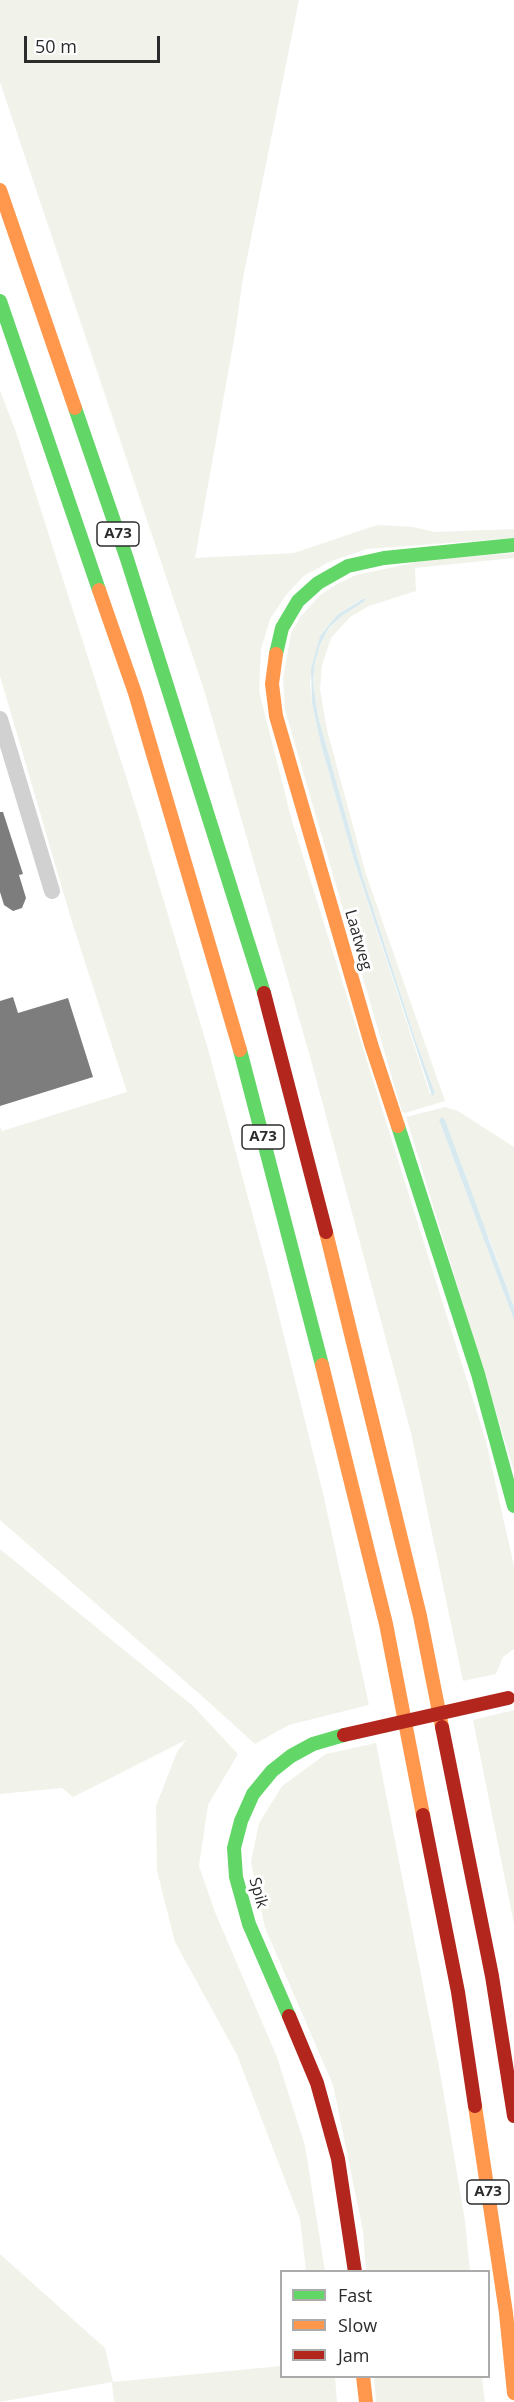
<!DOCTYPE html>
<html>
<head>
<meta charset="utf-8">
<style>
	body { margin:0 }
	#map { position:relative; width:514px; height:2402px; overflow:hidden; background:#fff; font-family:"Open Sans",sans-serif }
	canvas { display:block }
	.legend { position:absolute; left:280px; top:2270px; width:210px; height:108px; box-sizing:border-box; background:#fff; border:2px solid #ababab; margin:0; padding:8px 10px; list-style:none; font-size:18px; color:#2c2c2c }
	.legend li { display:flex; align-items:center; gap:12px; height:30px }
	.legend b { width:30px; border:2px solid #ababab }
	.scale { position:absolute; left:24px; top:36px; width:136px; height:27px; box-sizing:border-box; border:3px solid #2c2c2c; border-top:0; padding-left:8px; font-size:18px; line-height:21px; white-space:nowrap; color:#2c2c2c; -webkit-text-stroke:4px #fff; paint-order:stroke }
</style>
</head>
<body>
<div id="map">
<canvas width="514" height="2402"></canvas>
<ul class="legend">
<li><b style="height:8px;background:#63d668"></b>Fast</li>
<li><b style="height:8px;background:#ff974d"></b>Slow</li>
<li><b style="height:8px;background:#b3261e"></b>Jam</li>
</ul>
<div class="scale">50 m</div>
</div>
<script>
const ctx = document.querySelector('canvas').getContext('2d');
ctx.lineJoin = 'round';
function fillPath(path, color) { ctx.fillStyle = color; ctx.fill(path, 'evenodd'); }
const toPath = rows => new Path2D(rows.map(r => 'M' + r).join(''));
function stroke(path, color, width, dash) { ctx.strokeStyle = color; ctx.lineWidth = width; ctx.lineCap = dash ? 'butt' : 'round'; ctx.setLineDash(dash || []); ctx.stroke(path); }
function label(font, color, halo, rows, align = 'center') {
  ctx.font = font + ' "Open Sans",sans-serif'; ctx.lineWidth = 6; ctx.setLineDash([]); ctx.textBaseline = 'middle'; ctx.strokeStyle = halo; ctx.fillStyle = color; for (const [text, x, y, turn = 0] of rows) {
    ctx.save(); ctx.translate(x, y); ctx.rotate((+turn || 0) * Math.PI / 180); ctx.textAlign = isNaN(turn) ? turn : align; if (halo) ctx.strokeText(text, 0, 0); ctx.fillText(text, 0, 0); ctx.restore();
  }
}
const green = toPath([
	[0,0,299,0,243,278,235,334,195,558,294,553,377,525,413,527,435,532,514,529,514,538,367,549,329,562,304,576,286,595,270,619,261,650,259,691,292,821,486,1441,514,1566,514,1649,503,1657,496,1674,463,1681,411,1433,311,1060,204,690,0,82],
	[0,390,16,432,137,811,208,1049,267,1268,323,1493,369,1705,289,1725,255,1744,203,1697,0,1520,0,1127,2,1131,127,1092,72,922,0,676],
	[514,553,514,558,415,568,416,591,369,606,350,617,331,638,322,665,320,689,327,730,366,874,445,1101,405,1113,402,1112,285,710,283,679,291,633,301,616,320,595,337,584,356,575,427,560],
	[363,598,365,601,342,616,329,629,320,645,315,662,313,682,318,716,362,874,415,1039,435,1093,430,1094,354,860,321,745,312,703,310,681,320,636,337,615],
	[445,1107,458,1111,514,1147,514,1307,491,1243,439,1120,514,1320,514,1471,406,1117],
	[0,1549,193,1706,238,1754,208,1805,199,1866,215,1912,277,2057,305,2146,325,2271,306,2271,300,2219,237,2055,175,1942,157,1871,156,1806,177,1752,186,1740,73,1797,62,1788,0,1794],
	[514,1710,514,1924,473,1720],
	[376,1743,440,2072,465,2221,470,2271,366,2271,363,2231,333,2085,265,1928,251,1862,259,1823,282,1786,326,1754],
	[0,2254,105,2348,113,2382,281,2366,282,2376,335,2377,337,2402,114,2402,112,2382,0,2402],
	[374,2377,482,2377,485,2402,376,2402]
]);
const water = toPath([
	[364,598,365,601,342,616,329,628,320,645,315,662,313,682,318,716,362,874,415,1039,435,1093,432,1096,354,860,321,745,312,703,311,669,320,636,337,615],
	[442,1117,445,1120,514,1307,514,1320,439,1120]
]);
const building = toPath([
	[0,812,3,812,23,874,19,875,26,898,22,908,13,911,4,905,0,892],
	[13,997,18,1013,68,998,93,1077,0,1106,0,1001]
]);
const street = toPath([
	[0,719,52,891]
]);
const fast = toPath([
	[0,301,99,590],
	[75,408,127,559,264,993],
	[276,654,282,628,298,601,318,583,348,566,384,558,514,545],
	[240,1050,322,1365],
	[398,1126,478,1374,514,1506],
	[289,2016,249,1924,236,1877,234,1848,241,1821,253,1794,272,1771,291,1756,313,1744,344,1735]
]);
const slow = toPath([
	[0,190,75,408],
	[99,590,135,693,240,1050],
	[276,654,272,684,276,716,371,1044,398,1126],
	[326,1232,420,1616,442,1727],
	[322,1365,386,1624,423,1815],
	[475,2106,506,2313,514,2393],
	[363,2376,366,2402]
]);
const jam = toPath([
	[264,993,326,1232],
	[442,1727,492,1976,514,2116],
	[423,1815,458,1992,475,2106],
	[289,2016,317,2083,338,2159,355,2272]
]);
const jamBridge = toPath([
	[344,1735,508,1698]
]);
const shields = [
	[118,534,42],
	[263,1137,42],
	[488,2192,42]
];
const shieldNames = [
	["A73",118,534],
	["A73",263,1137],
	["A73",488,2192]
];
const streetNames = [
	["Laatweg",358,940,74],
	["Spik",258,1893,74]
];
fillPath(green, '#f1f3eb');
fillPath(water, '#d8eaef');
fillPath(building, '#7d7d7d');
stroke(street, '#d1d1d1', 16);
stroke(fast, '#63d668', 14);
stroke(slow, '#ff974d', 14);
stroke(jam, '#b3261e', 14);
stroke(jamBridge, '#b3261e', 14);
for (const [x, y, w] of shields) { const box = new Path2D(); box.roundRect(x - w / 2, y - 12, w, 24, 4.5); ctx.fillStyle = '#fff'; ctx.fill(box); stroke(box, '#2c2c2c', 1.5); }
label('bold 15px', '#2c2c2c', null, shieldNames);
label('16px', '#2c2c2c', '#fff', streetNames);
</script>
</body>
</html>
